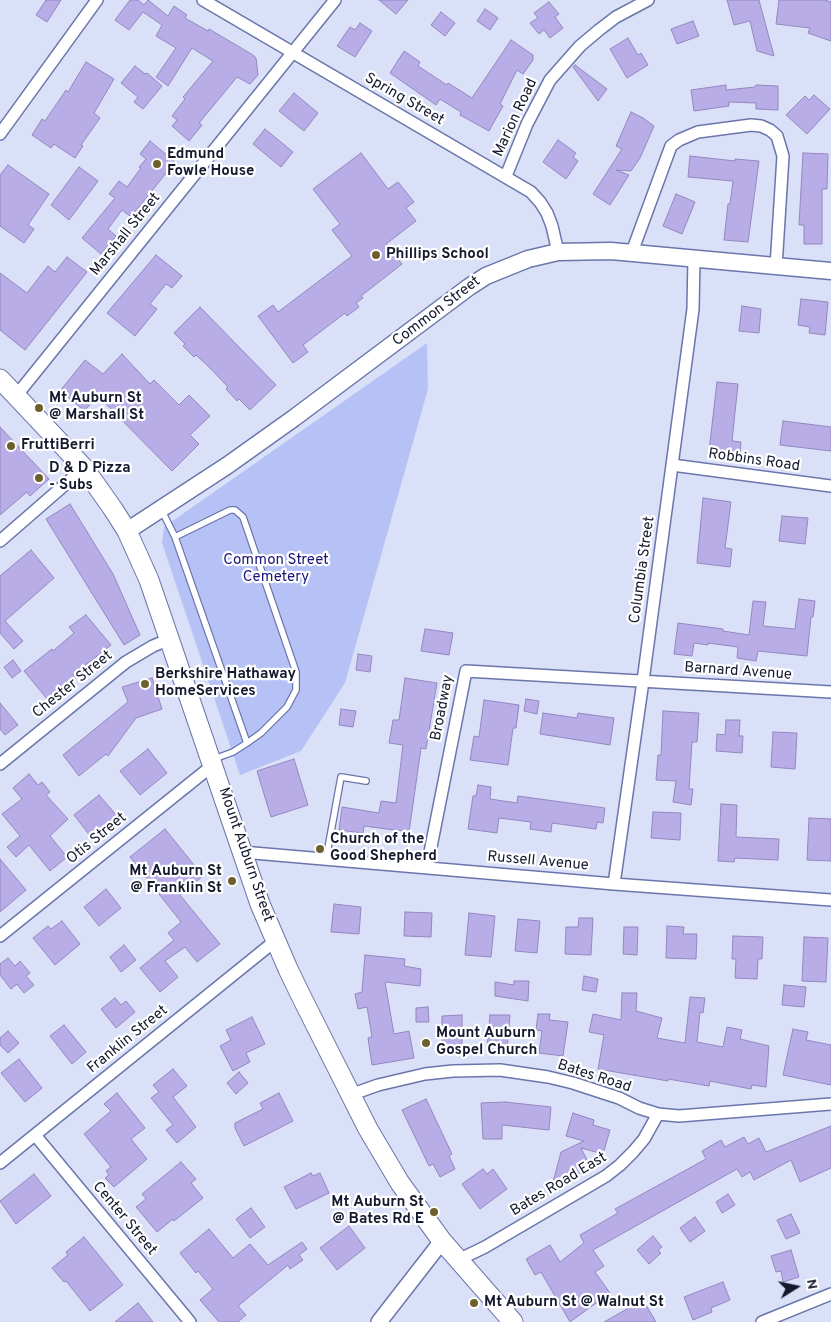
<!DOCTYPE html>
<html>
<head>
<meta charset="utf-8">
<style>
	body { margin:0 }
	#map { position:relative; width:831px; height:1322px; overflow:hidden; background:#dae0f8; font-family:Overpass,sans-serif }
	canvas { display:block }
	.north { position:absolute; left:771px; top:1262px; width:50px; height:50px; -webkit-text-stroke:4px #fff; paint-order:stroke; rotate:80deg; font-size:14px; font-weight:700; line-height:20px; text-align:center; color:#15192e }
	.north::after { content:''; display:block; margin:auto; width:18px; height:22px; background:#15192e; clip-path:polygon(50% 0,100% 100%,50% 72%,0 100%) }
</style>
</head>
<body>
<div id="map">
<canvas width="831" height="1322"></canvas>
<div class="north">N</div>
</div>
<script>
const ctx = document.querySelector('canvas').getContext('2d');
ctx.lineJoin = 'round';
function fillPath(path, color) { ctx.fillStyle = color; ctx.fill(path, 'evenodd'); }
const toPath = rows => new Path2D(rows.map(r => 'M' + r).join(''));
function stroke(path, color, width, dash) { ctx.strokeStyle = color; ctx.lineWidth = width; ctx.lineCap = dash ? 'butt' : 'round'; ctx.setLineDash(dash || []); ctx.stroke(path); }
function label(font, color, halo, rows, align = 'center') {
  ctx.font = font + ' Overpass,sans-serif'; ctx.lineWidth = 4.5; ctx.setLineDash([]); ctx.textBaseline = 'middle'; ctx.strokeStyle = halo; ctx.fillStyle = color; for (const [text, x, y, turn = 0] of rows) {
    ctx.save(); ctx.translate(x, y); ctx.rotate((+turn || 0) * Math.PI / 180); ctx.textAlign = isNaN(turn) ? turn : align; if (halo) ctx.strokeText(text, 0, 0); ctx.fillText(text, 0, 0); ctx.restore();
  }
}
const green = toPath([
	[427,343,428,389,345,683,301,751,240,775,162,543,164,527]
]);
const building = toPath([
	[46,0,61,0,47,22,36,15,46,0],
	[130,0,138,0,144,5,148,0,168,16,174,6,187,15,185,18,208,31,209,29,253,55,256,58,258,75,250,84,237,77,199,123,202,125,189,141,172,126,177,120,172,116,185,99,183,97,213,61,192,48,168,86,156,77,176,48,156,36,162,25,143,12,129,30,115,20,130,0],
	[379,0,408,0,396,14,379,0],
	[727,0,759,0,774,56,757,51,750,21,734,25,727,0],
	[779,0,825,0,831,2,831,41,808,33,810,28,776,24,779,0],
	[549,2,559,14,555,17,563,28,550,38,544,30,539,34,530,23,538,18,534,13,549,2],
	[485,9,498,18,490,30,477,21,485,9],
	[441,12,455,23,445,36,431,25,441,12],
	[693,21,699,36,677,44,671,29,693,21],
	[360,23,372,31,355,57,337,46,350,27,355,30,360,23],
	[628,38,638,55,641,53,648,65,627,78,610,49,628,38],
	[511,40,533,55,533,60,523,74,517,70,500,104,503,106,489,131,460,115,461,112,440,99,436,105,390,73,404,51,420,62,418,66,447,85,448,83,472,98,511,40],
	[86,62,114,79,94,113,100,118,81,145,83,146,75,158,54,144,51,148,32,135,42,119,45,121,66,90,68,92,86,62],
	[575,65,607,89,598,101,573,67,575,65],
	[135,66,145,74,147,73,162,86,143,109,134,102,138,97,121,83,135,66],
	[726,85,726,90,755,87,756,85,778,86,778,110,756,109,756,103,729,102,729,106,694,111,691,90,726,85],
	[294,93,318,113,304,131,279,111,294,93],
	[814,95,830,109,807,134,786,115,805,96,809,100,814,95],
	[631,112,643,118,654,126,640,158,631,171,616,170,629,175,610,205,593,194,622,149,616,146,631,112],
	[265,129,293,152,281,167,253,144,265,129],
	[558,140,576,153,573,157,578,161,566,179,543,162,558,140],
	[150,141,175,162,131,217,122,210,108,229,116,236,101,254,82,238,115,198,109,194,119,181,127,187,141,168,139,167,146,159,140,154,150,141],
	[361,153,388,189,398,182,414,202,406,208,416,221,386,244,402,264,361,296,363,298,356,303,359,307,347,316,345,313,303,345,308,352,293,363,258,316,273,305,278,312,352,256,332,230,340,224,313,189,361,153],
	[803,153,828,154,827,189,822,189,822,244,804,244,804,225,799,225,803,153],
	[690,156,735,161,735,159,759,161,748,242,724,240,728,204,730,204,733,181,688,177,690,156],
	[8,165,49,194,28,225,34,229,24,243,0,226,0,175,8,165],
	[79,167,98,181,69,220,51,205,79,167],
	[676,194,695,202,682,234,663,226,676,194],
	[156,255,182,276,172,288,166,284,150,304,157,309,135,336,107,313,156,255],
	[67,257,87,272,25,350,0,330,0,273,27,293,48,266,55,272,67,257],
	[801,299,828,302,825,335,809,333,810,327,798,325,801,299],
	[742,306,761,309,759,333,739,331,742,306],
	[200,307,276,385,250,410,239,399,237,401,226,389,228,387,208,366,196,355,194,357,183,346,185,344,174,333,200,307],
	[122,354,150,384,154,380,179,405,189,395,210,416,190,435,199,444,172,471,97,395,85,411,60,391,85,360,103,374,122,354],
	[717,382,738,384,732,441,741,442,740,454,709,451,717,382],
	[783,421,831,427,831,451,780,445,783,421],
	[0,427,49,479,30,496,27,492,0,515,0,427],
	[703,498,731,502,725,548,732,549,730,567,697,563,703,498],
	[70,504,113,574,140,635,124,645,46,519,70,504],
	[782,516,808,518,805,544,779,541,782,516],
	[31,550,54,578,5,621,23,641,14,649,0,633,0,576,31,550],
	[799,599,815,601,813,617,811,617,807,656,758,651,756,661,737,658,738,647,708,643,708,645,694,643,692,656,674,654,678,623,723,629,723,631,749,635,753,601,766,602,763,626,795,629,799,599],
	[86,615,111,645,73,675,76,678,48,700,24,671,52,649,53,651,74,633,69,627,86,615],
	[425,629,453,633,449,655,421,651,425,629],
	[358,654,372,656,370,672,356,670,358,654],
	[13,660,21,671,12,678,4,667,13,660],
	[152,678,162,709,136,718,108,756,106,754,79,776,63,755,128,702,122,687,152,678],
	[405,678,437,683,426,749,421,748,409,832,364,826,363,833,339,830,342,807,379,813,381,801,396,803,403,745,389,743,393,720,399,720,405,678],
	[526,699,539,701,537,714,524,711,526,699],
	[484,700,519,705,516,728,513,728,508,765,470,760,474,736,479,737,484,700],
	[0,703,18,725,5,735,0,729,0,703],
	[341,709,356,711,353,727,339,725,341,709],
	[663,711,699,713,697,742,692,742,689,789,693,789,691,805,673,802,676,781,656,780,658,755,661,755,663,711],
	[543,713,577,718,578,713,614,718,610,745,540,734,543,713],
	[726,720,740,720,739,736,743,736,742,753,716,751,717,734,725,735,726,720],
	[773,732,797,733,795,769,771,767,773,732],
	[148,749,167,773,140,795,120,771,148,749],
	[294,759,308,805,271,817,257,771,294,759],
	[29,774,38,785,42,782,50,792,46,795,68,819,50,836,67,857,50,871,29,845,16,857,7,847,20,836,2,814,22,799,13,788,29,774],
	[478,785,491,787,490,799,517,803,518,796,605,808,603,823,597,822,596,829,552,823,551,832,530,829,531,822,499,818,497,833,468,829,473,796,476,796,478,785],
	[99,795,117,816,91,837,74,815,99,795],
	[721,804,737,805,736,837,779,839,778,860,735,858,734,862,718,861,721,804],
	[653,812,681,813,680,840,651,838,653,812],
	[809,818,831,819,831,861,807,860,809,818],
	[165,829,203,876,180,895,220,944,197,962,185,947,165,961,178,977,160,992,140,968,174,940,168,933,181,922,130,857,165,829],
	[0,859,26,890,0,912,0,859],
	[106,889,121,908,99,926,84,907,106,889],
	[334,904,361,907,359,934,331,932,334,904],
	[405,912,432,913,431,937,404,936,405,912],
	[469,913,495,916,491,957,465,955,469,913],
	[579,918,593,918,591,955,565,954,566,927,578,927,579,918],
	[518,919,540,921,537,953,515,951,518,919],
	[62,921,80,944,55,965,33,938,48,926,51,929,62,921],
	[667,926,684,927,683,934,697,934,696,959,666,958,667,926],
	[624,927,638,927,637,955,623,954,624,927],
	[733,936,763,937,762,959,758,959,757,979,735,978,736,959,732,959,733,936],
	[804,937,828,938,826,982,802,981,804,937],
	[124,945,136,960,121,972,110,957,124,945],
	[365,955,405,959,404,966,421,969,420,986,385,982,394,1034,409,1031,414,1058,372,1065,368,1038,372,1037,367,1007,358,1009,355,994,362,992,365,955],
	[8,958,15,966,20,961,30,973,26,976,34,985,24,993,17,984,11,989,0,975,0,964,8,958],
	[584,976,598,979,596,992,582,990,584,976],
	[514,981,529,981,528,1001,495,996,495,982,514,985,514,981],
	[784,985,806,987,804,1007,782,1005,784,985],
	[622,993,637,993,636,1011,662,1018,657,1038,685,1043,690,997,705,998,703,1013,700,1012,697,1042,723,1047,727,1027,742,1030,740,1039,769,1046,766,1087,752,1085,751,1089,710,1081,709,1086,668,1079,668,1081,598,1069,604,1035,589,1032,593,1014,621,1020,622,993],
	[115,998,121,1005,126,1001,135,1012,116,1028,101,1009,115,998],
	[428,1007,429,1022,416,1022,416,1008,428,1007],
	[538,1014,550,1014,549,1020,568,1022,563,1056,539,1053,542,1031,536,1030,538,1014],
	[462,1015,462,1052,442,1052,442,1016,462,1015],
	[490,1015,510,1015,507,1051,487,1049,490,1015],
	[252,1017,265,1044,246,1053,250,1062,233,1071,220,1046,231,1040,226,1030,252,1017],
	[64,1025,86,1052,72,1064,50,1036,64,1025],
	[793,1029,808,1032,806,1040,831,1045,831,1085,783,1075,793,1029],
	[8,1031,19,1043,8,1053,0,1045,0,1038,8,1031],
	[19,1059,42,1088,25,1102,1,1073,19,1059],
	[173,1069,187,1086,173,1097,196,1127,177,1143,166,1130,173,1125,151,1098,159,1092,153,1085,173,1069],
	[239,1072,248,1083,236,1094,227,1083,239,1072],
	[117,1093,145,1128,131,1139,147,1159,114,1187,105,1178,109,1175,106,1171,111,1167,84,1134,111,1111,104,1104,117,1093],
	[279,1093,293,1121,244,1146,235,1128,235,1123,263,1109,260,1103,279,1093],
	[426,1099,452,1154,449,1156,455,1169,440,1177,433,1164,429,1166,402,1110,426,1099],
	[505,1102,551,1107,549,1130,502,1125,502,1139,483,1139,481,1103,505,1102],
	[573,1113,594,1120,593,1125,610,1130,603,1154,581,1148,591,1168,578,1174,576,1171,553,1182,561,1152,584,1141,566,1136,573,1113],
	[831,1126,831,1168,800,1182,791,1160,754,1180,750,1172,742,1177,737,1169,593,1250,604,1266,595,1272,610,1293,570,1322,541,1272,535,1275,526,1259,550,1245,560,1262,584,1243,580,1235,618,1213,615,1209,706,1159,702,1151,721,1140,725,1147,744,1137,748,1144,759,1138,766,1152,831,1126],
	[181,1162,196,1179,191,1183,203,1198,174,1221,173,1219,157,1232,136,1207,146,1199,142,1194,181,1162],
	[483,1169,487,1174,493,1169,507,1189,480,1209,462,1184,483,1169],
	[311,1173,313,1176,320,1173,329,1193,296,1209,284,1187,311,1173],
	[34,1174,51,1196,16,1224,0,1201,34,1174],
	[728,1194,735,1205,722,1213,716,1202,728,1194],
	[251,1208,265,1227,250,1238,236,1219,251,1208],
	[791,1214,800,1233,786,1239,777,1220,791,1214],
	[695,1217,705,1231,690,1242,680,1228,695,1217],
	[349,1226,365,1248,337,1270,320,1248,349,1226],
	[209,1229,233,1258,250,1244,268,1265,302,1242,307,1249,299,1255,303,1260,290,1269,288,1265,238,1306,246,1315,238,1322,219,1322,200,1300,213,1289,198,1271,196,1273,180,1253,209,1229],
	[653,1236,662,1247,658,1250,661,1253,649,1264,637,1250,653,1236],
	[84,1237,123,1285,90,1311,66,1281,64,1282,52,1268,68,1255,66,1252,84,1237],
	[791,1250,799,1277,783,1282,781,1271,776,1272,771,1256,791,1250],
	[723,1282,730,1300,711,1308,712,1312,693,1320,684,1297,723,1282],
	[643,1300,656,1322,604,1322,643,1300],
	[138,1303,153,1322,115,1322,138,1303]
]);
const service = toPath([
	[162,511,175,537,247,743],
	[175,537,230,510,235,510,243,517,296,672,296,690,287,707,261,733,247,743,233,752,214,759],
	[326,859,341,777,366,781]
]);
const minor = toPath([
	[203,0,531,192,540,202,547,213,552,226,558,252],
	[0,134,97,0],
	[506,176,527,124,550,80,580,46,599,30,616,17,648,0],
	[632,252,671,146,679,140,698,132,751,125,761,126,770,130,777,136,783,156,776,267],
	[16,396,335,0],
	[672,465,831,486],
	[0,541,84,468],
	[0,764,126,662,153,646,170,639],
	[242,852,614,884,831,900],
	[427,867,466,671,831,692],
	[614,884,643,681,693,309,694,259],
	[0,936,213,765],
	[350,1095,378,1085,425,1074,453,1071,500,1070,548,1077,573,1083,619,1098,639,1108,658,1114,679,1116,831,1104],
	[35,1135,190,1322],
	[0,1163,275,941],
	[458,1260,485,1247,606,1176,620,1165,633,1152,644,1139,658,1114],
	[762,1322,831,1294]
]);
const tertiary = toPath([
	[379,1322,442,1241]
]);
const secondary = toPath([
	[127,531,228,465,294,418,469,287,486,276,528,259,558,252,611,251,831,271]
]);
const primary = toPath([
	[0,379,84,468,113,509,127,531,149,580,260,904,288,969,302,998,368,1129,400,1183,442,1241,513,1322]
]);
const markers = [
	[157,164,5,"#6e602d"],
	[376,255,5,"#6e602d"],
	[39,408,5,"#6e602d"],
	[11,446,5,"#6e602d"],
	[39,478,5,"#6e602d"],
	[145,684,5,"#6e602d"],
	[320,849,5,"#6e602d"],
	[232,881,5,"#6e602d"],
	[426,1043,5,"#6e602d"],
	[434,1212,5,"#6e602d"],
	[474,1303,5,"#6e602d"]
];
const streetNames = [
	["Spring Street",404,100,30],
	["Marion Road",516,118,-65],
	["Marshall Street",126,235,-51],
	["Common Street",437,312,-37],
	["Robbins Road",754,461,8],
	["Columbia Street",643,570,-82],
	["Barnard Avenue",738,672,4],
	["Chester Street",73,685,-39],
	["Broadway",443,708,-79],
	["Otis Street",97,839,-39],
	["Mount Auburn Street",245,855,71],
	["Russell Avenue",538,862,5],
	["Franklin Street",128,1040,-39],
	["Bates Road",594,1077,18],
	["Bates Road East",559,1185,-31],
	["Center Street",124,1219,50]
];
const poiNames = [
	["Edmund",167,155],
	["Fowle House",167,172],
	["Phillips School",386,255],
	["Mt Auburn St",49,399],
	["@ Marshall St",49,416],
	["FruttiBerri",21,446],
	["D & D Pizza",49,469],
	["- Subs",49,486],
	["Berkshire Hathaway",155,675],
	["HomeServices",155,692],
	["Church of the",330,840],
	["Good Shepherd",330,857],
	["Mt Auburn St",222,872,"right"],
	["@ Franklin St",222,889,"right"],
	["Mount Auburn",436,1034],
	["Gospel Church",436,1051],
	["Mt Auburn St",424,1203,"right"],
	["@ Bates Rd E",424,1220,"right"],
	["Mt Auburn St @ Walnut St",484,1303]
];
const parkNames = [
	["Common Street",276,561],
	["Cemetery",276,578]
];
fillPath(green, '#b6c2f6');
fillPath(building, '#b9ade8');
stroke(building, '#9387bf', 1);
stroke(service, '#6a76ab', 8);
stroke(minor, '#6a76ab', 14);
stroke(tertiary, '#6a76ab', 18);
stroke(secondary, '#6a76ab', 19);
stroke(primary, '#6a76ab', 21);
stroke(service, '#fff', 5.5);
stroke(minor, '#fff', 11);
stroke(tertiary, '#fff', 15);
stroke(secondary, '#fff', 16);
stroke(primary, '#fff', 19);
for (const [x, y, r, color] of markers) { const dot = new Path2D(); dot.arc(x, y, r, 0, 2 * Math.PI); ctx.fillStyle = color; ctx.fill(dot); stroke(dot, '#fff', 2); }
label('15px', '#15192e', '#fff', streetNames);
label('bold 15px', '#15192e', '#fff', poiNames, 'left');
label('15px', '#1c1577', '#fff', parkNames);
</script>
</body>
</html>
